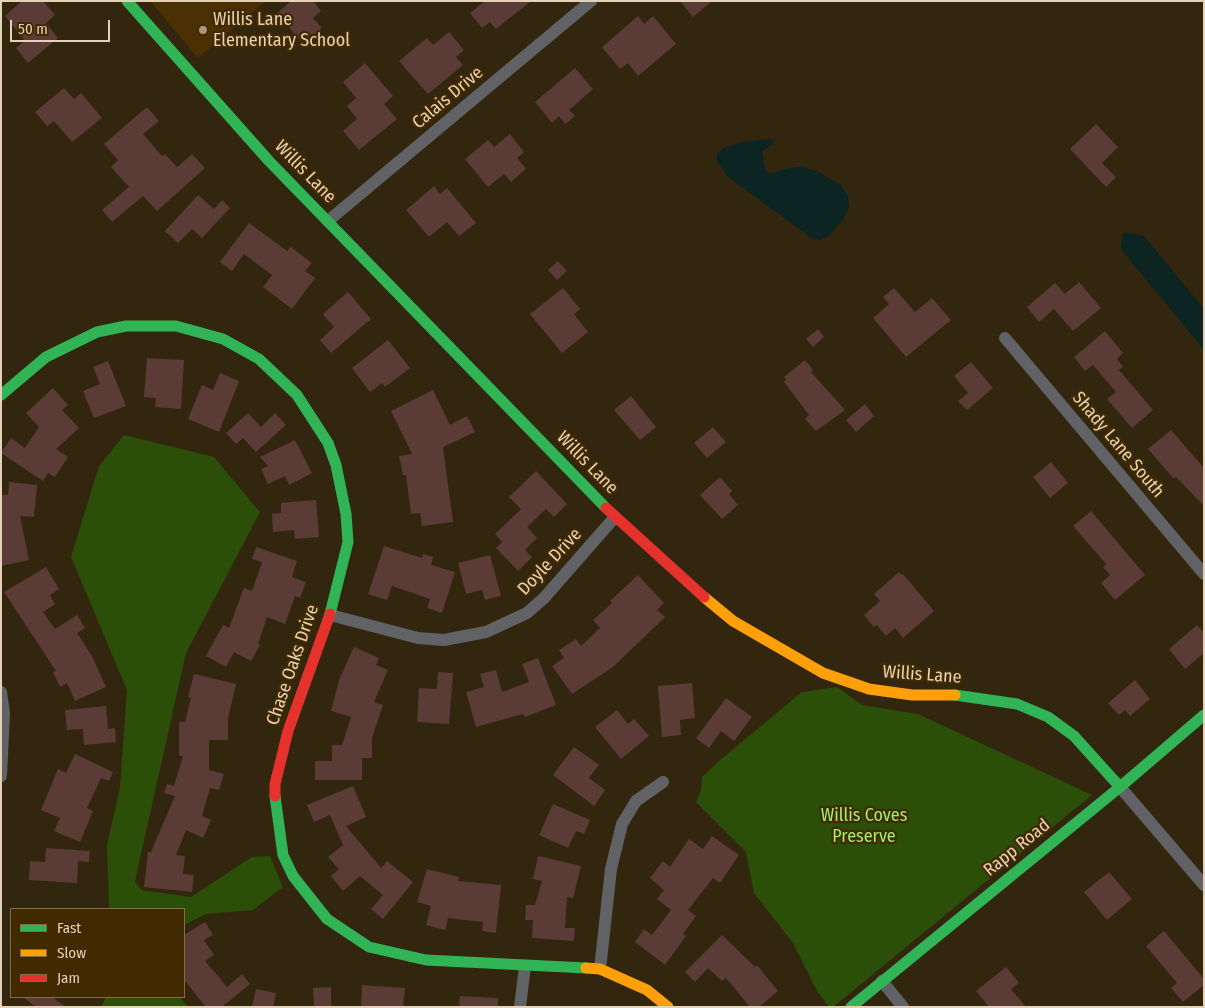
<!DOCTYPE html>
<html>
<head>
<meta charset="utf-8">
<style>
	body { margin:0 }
	#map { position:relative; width:1205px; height:1008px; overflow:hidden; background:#33260f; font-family:"Fira Sans Condensed",sans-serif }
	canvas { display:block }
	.frame { position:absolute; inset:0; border:2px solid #e5d1b7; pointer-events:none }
	.legend { position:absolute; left:10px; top:908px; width:175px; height:90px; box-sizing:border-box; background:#422a00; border:1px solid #836d49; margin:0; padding:6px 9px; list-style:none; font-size:15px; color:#e5d1b7 }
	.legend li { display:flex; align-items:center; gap:10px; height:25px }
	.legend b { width:25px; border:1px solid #836d49 }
	.scale { position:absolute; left:10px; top:20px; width:100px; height:22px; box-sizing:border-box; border:2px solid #e5d1b7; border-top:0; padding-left:6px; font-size:15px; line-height:18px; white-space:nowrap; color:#e5d1b7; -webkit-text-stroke:4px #422a00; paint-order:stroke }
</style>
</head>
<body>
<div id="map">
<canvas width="1205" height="1008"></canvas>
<div class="frame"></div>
<ul class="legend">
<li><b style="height:6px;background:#30b455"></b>Fast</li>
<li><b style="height:6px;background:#ff9f0a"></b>Slow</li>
<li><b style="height:6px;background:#e5322d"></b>Jam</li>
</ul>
<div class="scale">50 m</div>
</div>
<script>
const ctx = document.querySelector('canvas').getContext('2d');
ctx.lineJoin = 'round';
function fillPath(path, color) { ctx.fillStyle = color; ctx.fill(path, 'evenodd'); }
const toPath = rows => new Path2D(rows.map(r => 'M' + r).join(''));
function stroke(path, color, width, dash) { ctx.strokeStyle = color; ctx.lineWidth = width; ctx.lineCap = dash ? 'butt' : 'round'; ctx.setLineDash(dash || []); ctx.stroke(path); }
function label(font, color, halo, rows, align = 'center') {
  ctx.font = font + ' "Fira Sans Condensed",sans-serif'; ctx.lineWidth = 4.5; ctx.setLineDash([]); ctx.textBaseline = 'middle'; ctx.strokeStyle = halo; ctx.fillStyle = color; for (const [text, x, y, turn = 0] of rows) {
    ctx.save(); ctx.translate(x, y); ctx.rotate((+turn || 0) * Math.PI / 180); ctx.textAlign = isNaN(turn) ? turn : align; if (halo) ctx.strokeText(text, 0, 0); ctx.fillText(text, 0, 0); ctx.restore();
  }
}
const built = toPath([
	[150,1,266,1,198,58]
]);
const green = toPath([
	[124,435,214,457,260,512,186,653,135,881,141,890,191,897,252,857,270,856,283,887,253,910,206,914,184,925,184,909,109,909,107,845,120,787,127,690,71,557,99,466],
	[837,687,862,705,918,714,1092,795,833,1007,829,1007,817,991,793,943,754,893,746,852,696,802,701,791,702,777,720,760,802,692],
	[106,997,180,997,188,1007,101,1007]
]);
const water = toPath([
	[772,139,773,144,762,151,765,168,770,174,788,168,802,167,817,171,842,186,848,196,849,208,844,218,829,236,820,240,813,239,729,178,717,161,717,154,723,148,742,142],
	[1123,232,1144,236,1204,309,1204,350,1121,249]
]);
const building = toPath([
	[22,1,43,1,55,15,46,23,58,38,28,63,16,48,25,41,5,16],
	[291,1,313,1,321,11,313,18,322,28,303,44,277,13],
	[485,1,531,1,496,29,490,22,482,28,470,13],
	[680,1,712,1,693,17],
	[638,16,644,24,653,16,676,44,638,76,628,63,620,69,602,47],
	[449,32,464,50,456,57,463,65,428,94,399,61,427,38,433,45],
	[365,63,393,96,384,104,397,119,359,150,343,131,357,119,347,106,356,98,343,82],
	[575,68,593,89,569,110,575,116,565,124,559,116,552,123,535,102],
	[64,88,74,99,81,93,102,118,72,142,54,121,47,126,35,112],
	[147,107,159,121,143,134,162,156,165,154,177,167,192,154,205,168,157,211,143,196,112,222,102,210,129,187,111,167,118,160,104,144],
	[1096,124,1118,147,1102,163,1116,177,1106,187,1070,149],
	[510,134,524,152,517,158,526,169,511,182,504,174,488,187,465,159,488,140,494,147],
	[434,186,440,194,447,188,476,223,459,236,447,222,429,237,406,210],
	[198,195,214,209,222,200,230,208,202,238,192,229,178,243,165,231],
	[249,223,287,251,291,247,312,263,305,271,315,278,292,309,263,287,272,275,244,254,232,271,220,262],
	[558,261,567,271,557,280,548,270],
	[1079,282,1101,308,1073,331,1054,309,1039,322,1027,307,1055,283,1065,294],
	[563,288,580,309,574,314,588,332,562,353,530,314],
	[894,288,915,312,932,298,951,320,906,357,873,318,889,304,883,297],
	[348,292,371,319,331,353,320,340,334,327,323,314],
	[818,329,824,337,813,347,806,339],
	[1105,331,1123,353,1117,359,1123,367,1119,370,1153,410,1132,428,1107,399,1116,392,1093,365,1085,371,1074,357],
	[388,340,410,368,385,387,382,383,370,392,352,368],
	[147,358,184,360,181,409,155,407,156,398,144,397],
	[805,360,813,370,811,372,845,410,816,431,805,419,809,415,784,382,786,380,784,377],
	[108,361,126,406,94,418,83,391,100,384,93,367],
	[971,362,993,388,967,410,958,401,968,393,954,376],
	[220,373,239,381,219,432,188,419,202,385,213,390],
	[53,388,68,405,62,410,79,428,56,449,68,457,55,477,48,473,43,481,1,453,11,438,25,448,39,427,26,413],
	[433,390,450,425,467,416,475,432,443,447,453,522,422,526,420,513,411,514,406,475,403,475,399,456,412,454,391,411],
	[631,396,656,427,640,440,614,410],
	[865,404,874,416,856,432,846,420],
	[248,413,261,427,275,413,286,425,256,452,243,438,236,444,226,433],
	[713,427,726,442,707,458,694,443],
	[1171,430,1204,468,1204,506,1176,477,1173,478,1148,449],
	[295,440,312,473,289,485,285,476,268,484,261,469,268,466,260,457],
	[1051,462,1068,483,1050,498,1033,477],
	[536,471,567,504,554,517,546,509,527,527,537,538,525,550,532,557,518,571,496,548,502,542,495,534,521,509,509,497],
	[720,477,732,491,729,494,738,505,722,519,700,495],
	[9,482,37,485,34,517,20,516,29,560,1,566,1,495,8,495],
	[316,500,319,537,295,539,294,530,273,532,272,514,281,513,281,503],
	[1091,511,1145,575,1115,600,1101,583,1110,575,1103,567,1106,564,1073,526],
	[384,546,422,558,423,554,433,557,431,565,455,572,442,613,427,608,430,599,392,586,387,600,368,594],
	[256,547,297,561,292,577,306,582,300,598,295,596,285,624,267,617,258,644,260,645,251,661,234,652,226,667,206,656,223,625,229,628,244,588,252,591,262,562,252,559],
	[490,555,501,596,485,600,482,590,466,594,458,563],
	[46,567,59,589,50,595,55,604,43,612,55,629,77,615,85,628,77,633,92,656,106,687,75,701,67,683,60,687,53,672,56,671,4,592],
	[899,572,901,575,903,574,934,611,903,638,895,628,886,636,877,625,874,627,864,615,880,601,874,594],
	[638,575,664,603,657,610,665,617,613,667,572,694,552,666,564,658,559,650,576,639,581,646,600,628,593,620,612,603,610,601],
	[1197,625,1204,633,1204,653,1185,669,1169,649],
	[354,647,379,658,376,665,388,670,374,702,383,705,372,738,372,758,362,758,362,780,315,780,315,761,332,761,332,745,342,745,351,717,331,711,339,680],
	[538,658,556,705,525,717,523,714,476,727,466,692,484,687,480,674,496,670,502,692,529,682,522,664],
	[438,672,453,673,449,724,417,722,419,688,437,689],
	[194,674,236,684,228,718,228,740,209,740,209,770,224,774,219,790,210,788,202,816,211,820,203,838,186,830,176,855,185,856,183,874,194,875,192,892,144,887,148,852,151,852,175,796,164,793,167,784,174,786,183,756,179,756,179,722,185,722,191,698,188,697],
	[1135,680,1150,699,1130,716,1125,710,1119,715,1108,703],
	[692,683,695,718,680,720,681,735,662,737,658,686],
	[726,698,752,717,734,741,721,731,709,748,696,738],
	[106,706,108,729,115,728,116,742,84,745,83,729,67,730,65,710],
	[617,710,628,724,634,719,649,736,621,759,595,727],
	[574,747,599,765,589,778,605,790,594,806,553,775],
	[75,754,113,772,109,781,101,778,87,808,93,811,80,842,54,831,60,818,41,810,58,769,66,773],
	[353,786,366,817,346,826,381,868,387,861,413,882,383,919,371,909,383,895,360,876,343,891,331,876,339,869,328,857,343,845,330,815,314,822,307,805],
	[553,804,590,820,584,834,576,831,568,848,539,835],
	[712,836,739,855,720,883,713,878,688,910,696,916,683,934,686,936,665,965,635,942,644,929,652,935,671,910,657,899,664,890,650,878,663,861,670,867,689,839,703,849],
	[46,848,90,851,89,862,78,861,77,883,29,880,30,861,45,862],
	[538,856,581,866,573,898,567,897,565,928,575,928,574,941,532,938,533,920,525,920,526,905,535,905,542,881,533,879],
	[427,869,459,877,458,881,501,885,496,933,482,931,483,922,448,918,445,930,426,925,431,906,417,902],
	[1109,872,1132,899,1107,920,1084,892],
	[205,922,213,935,204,940,214,955,205,961,227,987,242,974,250,984,222,1007,206,1007,184,980,184,935],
	[1164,931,1204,979,1204,985,1183,1002,1171,988,1177,983,1146,946],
	[722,935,755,967,757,965,778,991,759,1007,750,1007,726,978,722,981,708,968,695,982,685,972],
	[1006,967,1019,983,1011,989,1026,1007,989,1007,976,991],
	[362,985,405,988,403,1007,361,1007],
	[331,987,331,1007,314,1007,313,988],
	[256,989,276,993,273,1007,252,1007],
	[460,996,498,998,498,1007,459,1007],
	[23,997,52,997,66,1007,36,1007]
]);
const street = toPath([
	[328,221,591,1],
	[1005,338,1204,574],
	[330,615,418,638,444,640,486,632,527,613,544,598,615,517],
	[1,692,4,713,1,776],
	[1120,787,1204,885],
	[600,969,611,869,622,824,636,801,663,782],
	[882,981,903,1007],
	[520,1007,525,966]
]);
const fast = toPath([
	[127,1,269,161,606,508],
	[1,395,46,357,97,332,126,326,176,326,223,339,259,359,297,395,328,443,336,465,346,514,348,542,330,614],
	[955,695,1017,704,1048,717,1074,736,1120,787],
	[275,796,283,855,293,876,327,919,369,947,426,960,586,968],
	[851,1007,1120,787,1204,715]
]);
const slow = toPath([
	[704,597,733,621,823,673,869,689,912,695,955,695],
	[586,968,600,969,647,990,668,1007]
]);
const jam = toPath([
	[606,508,704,597],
	[275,796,275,784,288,731,330,614]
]);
const markers = [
	[203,30,5,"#a7957c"]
];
const poiNames = [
	["Willis Lane",213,20],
	["Elementary School",213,41]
];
const streetNames = [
	["Calais Drive",448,98,-40],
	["Willis Lane",305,172,46],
	["Shady Lane South",1118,445,50],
	["Willis Lane",587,463,46],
	["Doyle Drive",550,562,-47],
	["Chase Oaks Drive",293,665,-71],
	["Willis Lane",922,675,4],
	["Rapp Road",1017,848,-39]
];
const parkNames = [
	["Willis Coves",864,816],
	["Preserve",864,837]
];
fillPath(built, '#4a3002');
fillPath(green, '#2b4e08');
fillPath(water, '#0c2422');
fillPath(building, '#5a3b36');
stroke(street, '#606265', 12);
stroke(fast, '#30b455', 11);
stroke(slow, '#ff9f0a', 11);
stroke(jam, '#e5322d', 11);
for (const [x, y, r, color] of markers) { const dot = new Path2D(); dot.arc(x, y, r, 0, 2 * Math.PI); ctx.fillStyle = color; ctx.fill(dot); stroke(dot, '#422a00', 2); }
label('18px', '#e5d1b7', '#422a00', poiNames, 'left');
label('18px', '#e5d1b7', '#422a00', streetNames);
label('18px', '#9df367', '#422a00', parkNames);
</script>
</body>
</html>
